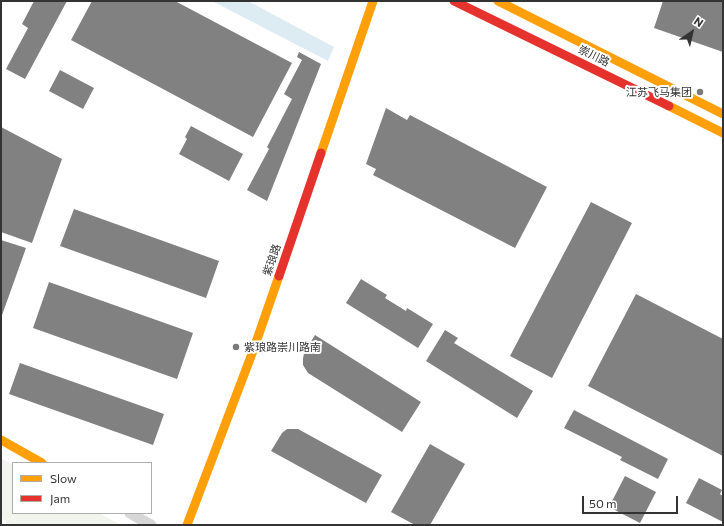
<!DOCTYPE html>
<html>
<head>
<meta charset="utf-8">
<style>
	body { margin:0 }
	#map { position:relative; width:724px; height:526px; overflow:hidden; background:#fff; font-family:Commissioner,sans-serif }
	canvas { display:block }
	.frame { position:absolute; inset:0; border:2px solid #333; pointer-events:none }
	.legend { position:absolute; left:12px; top:462px; width:140px; height:52px; box-sizing:border-box; background:#fff; border:1px solid #adadad; margin:0; padding:5px 7px; list-style:none; font-size:12px; color:#333 }
	.legend li { display:flex; align-items:center; gap:8px; height:20px }
	.legend b { width:20px; border:1px solid #adadad }
	.north { position:absolute; left:672px; top:12px; width:40px; height:40px; -webkit-text-stroke:3px #fff; paint-order:stroke; rotate:34deg; font-size:11px; font-weight:700; line-height:16px; text-align:center; color:#333 }
	.north::after { content:''; display:block; margin:auto; width:14px; height:18px; background:#333; clip-path:polygon(50% 0,100% 100%,50% 72%,0 100%) }
	.scale { position:absolute; left:582px; top:496px; width:96px; height:18px; box-sizing:border-box; border:2px solid #333; border-top:0; padding-left:5px; font-size:12px; line-height:14px; white-space:nowrap; color:#333; -webkit-text-stroke:3px #fff; paint-order:stroke }
</style>
</head>
<body>
<div id="map">
<canvas width="724" height="526"></canvas>
<div class="frame"></div>
<ul class="legend">
<li><b style="height:5px;background:#ff9f0a"></b>Slow</li>
<li><b style="height:5px;background:#e5322d"></b>Jam</li>
</ul>
<div class="north">N</div>
<div class="scale">50 m</div>
</div>
<script>
const ctx = document.querySelector('canvas').getContext('2d');
ctx.lineJoin = 'round';
function fillPath(path, color) { ctx.fillStyle = color; ctx.fill(path, 'evenodd'); }
const toPath = rows => new Path2D(rows.map(r => 'M' + r).join(''));
function stroke(path, color, width, dash) { ctx.strokeStyle = color; ctx.lineWidth = width; ctx.lineCap = dash ? 'butt' : 'round'; ctx.setLineDash(dash || []); ctx.stroke(path); }
function label(font, color, halo, rows, align = 'center') {
  ctx.font = font + ' Commissioner,"Noto Sans SC",sans-serif'; ctx.lineWidth = 4; ctx.setLineDash([]); ctx.textBaseline = 'middle'; ctx.strokeStyle = halo; ctx.fillStyle = color; for (const [text, x, y, turn = 0] of rows) {
    ctx.save(); ctx.translate(x, y); ctx.rotate((+turn || 0) * Math.PI / 180); ctx.textAlign = isNaN(turn) ? turn : align; if (halo) ctx.strokeText(text, 0, 0); ctx.fillText(text, 0, 0); ctx.restore();
  }
}
const green = toPath([
	[1,458,13,465,13,513,99,513,121,525,11,525,1,518]
]);
const water = toPath([
	[212,1,248,1,334,47,328,61]
]);
const building = toPath([
	[34,1,67,1,25,79,6,69,28,28,22,24],
	[92,1,175,1,292,63,253,137,71,40],
	[663,1,723,1,723,52,654,28],
	[299,52,321,64,267,201,247,190,269,149,267,147,292,99,284,94,302,60,297,57],
	[60,70,94,88,83,109,49,91],
	[386,108,407,120,410,115,547,187,515,248,373,175,376,169,366,164],
	[191,126,243,154,229,181,179,154,187,139,185,137],
	[1,127,62,159,32,243,1,232],
	[591,202,632,223,552,378,510,356],
	[74,209,219,261,206,298,60,246],
	[1,240,26,248,1,318],
	[361,279,387,295,385,298,406,311,407,308,433,324,418,348,346,303],
	[49,282,193,333,177,379,33,328],
	[636,294,723,339,723,456,588,386],
	[445,330,458,338,454,343,533,391,517,418,426,361],
	[315,335,421,402,402,432,308,373,303,365,303,359,304,353],
	[20,363,164,414,153,445,9,394],
	[574,410,668,459,658,479,620,460,622,457,564,428],
	[287,429,298,429,382,475,366,503,271,451,282,433],
	[430,444,465,464,430,525,415,525,391,512],
	[625,476,656,492,640,523,609,507],
	[699,478,722,490,720,494,723,496,723,522,686,503]
]);
const street = toPath([
	[130,513,151,525]
]);
const slow = toPath([
	[498,1,723,114],
	[669,106,723,133],
	[321,153,373,1],
	[1,440,42,463],
	[187,525,253,351,279,276]
]);
const jam = toPath([
	[454,1,669,106],
	[279,276,321,153]
]);
const markers = [
	[700,92,4,"#7a7a7a"],
	[236,347,4,"#7a7a7a"]
];
const streetNames = [
	["崇川路",594,56,26],
	["紫琅路",272,260,-71]
];
const poiNames = [
	["江苏飞马集团",692,92],
	["紫琅路崇川路南",244,347,"left"]
];
fillPath(green, '#f1f5ed');
fillPath(water, '#ddebf3');
fillPath(building, '#818181');
stroke(street, '#d7d7d7', 11);
stroke(slow, '#ff9f0a', 9);
stroke(jam, '#e5322d', 9);
for (const [x, y, r, color] of markers) { const dot = new Path2D(); dot.arc(x, y, r, 0, 2 * Math.PI); ctx.fillStyle = color; ctx.fill(dot); stroke(dot, '#fff', 1.5); }
label('11px', '#333', '#fff', streetNames);
label('11px', '#333', '#fff', poiNames, 'right');
</script>
</body>
</html>
